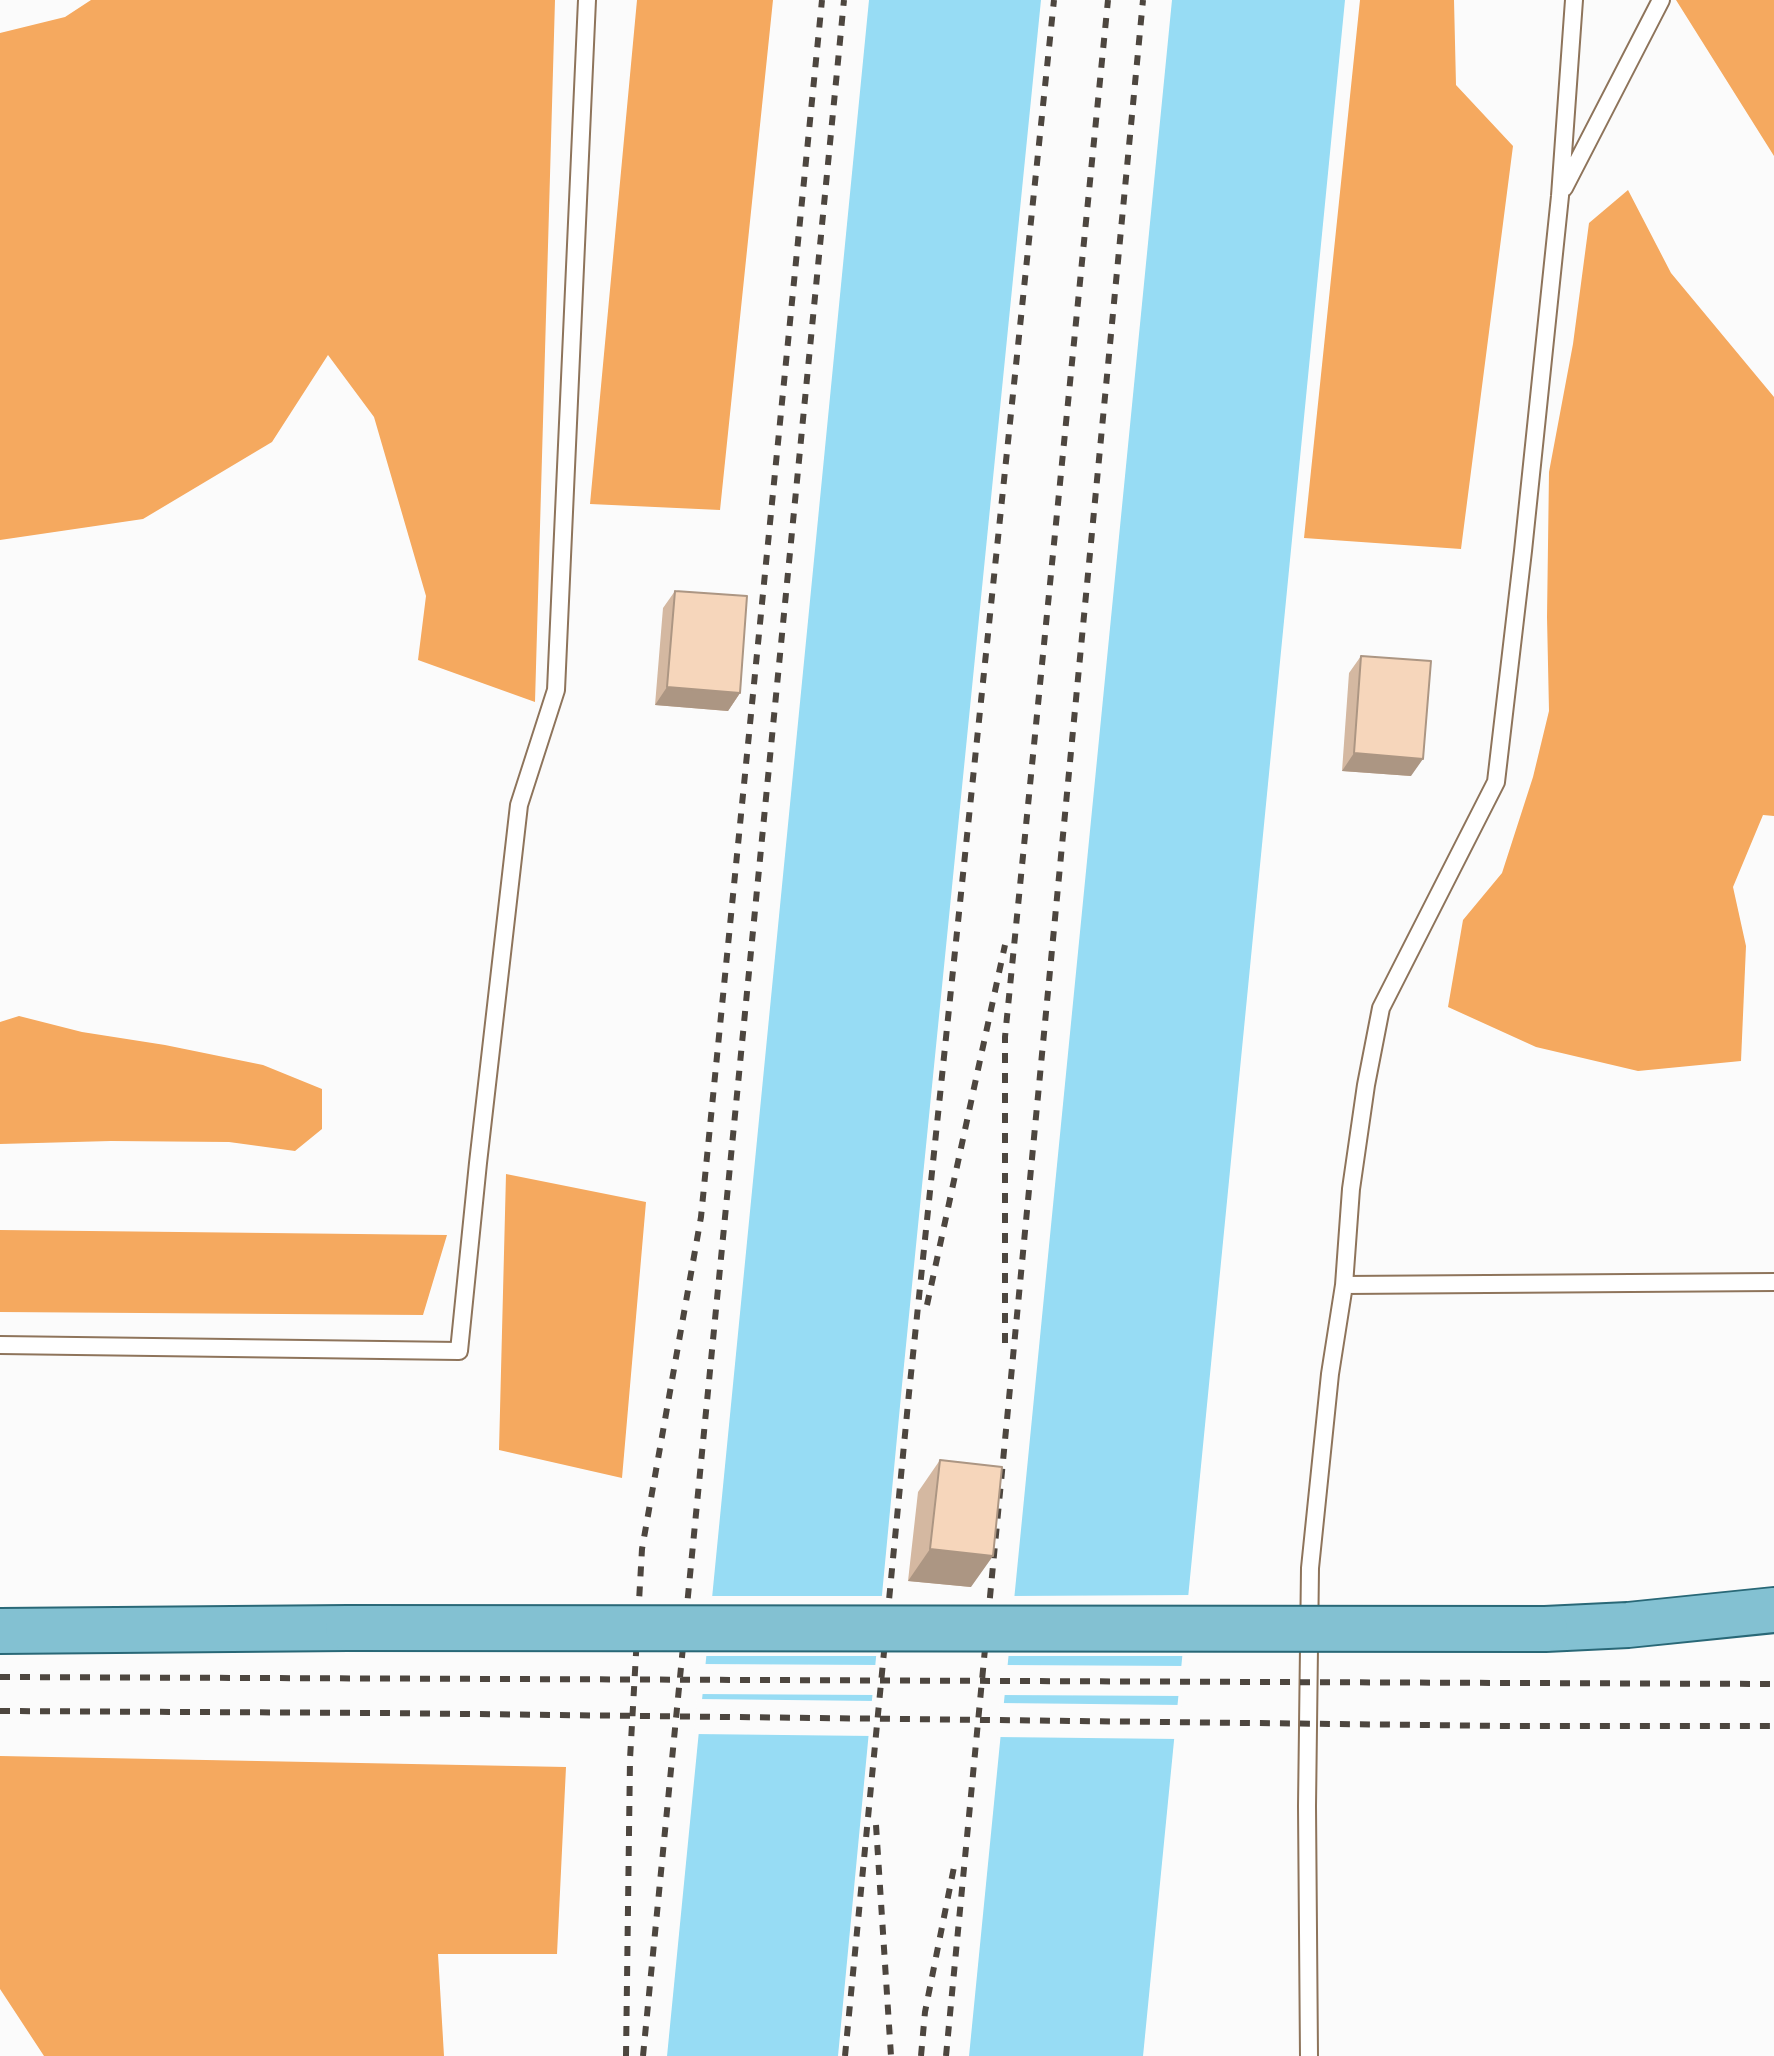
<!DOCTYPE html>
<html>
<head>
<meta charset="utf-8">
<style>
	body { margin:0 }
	canvas { display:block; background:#fbfbfb }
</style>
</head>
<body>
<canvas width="1774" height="2056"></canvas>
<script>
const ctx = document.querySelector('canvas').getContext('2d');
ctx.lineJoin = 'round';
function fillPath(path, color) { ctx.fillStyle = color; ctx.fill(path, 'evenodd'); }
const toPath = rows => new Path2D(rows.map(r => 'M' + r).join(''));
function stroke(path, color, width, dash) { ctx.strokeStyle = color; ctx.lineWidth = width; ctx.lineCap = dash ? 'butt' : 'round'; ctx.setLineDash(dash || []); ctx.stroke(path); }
const forest = toPath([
	[91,0,555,0,535,702,418,660,426,596,374,417,328,355,272,442,143,519,0,540,0,33,65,17],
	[637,0,773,0,720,510,590,504],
	[1360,0,1454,0,1456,85,1513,146,1461,549,1304,538],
	[1676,0,1774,0,1774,156],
	[1628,190,1671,273,1774,397,1774,816,1763,815,1733,887,1746,946,1741,1061,1638,1071,1536,1047,1448,1007,1463,920,1502,873,1533,777,1549,711,1547,617,1549,472,1573,344,1589,223],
	[19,1016,82,1032,165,1045,263,1065,322,1089,322,1129,295,1151,229,1142,111,1141,0,1144,0,1022],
	[506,1174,646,1202,622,1478,499,1450],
	[0,1230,447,1235,423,1315,0,1312],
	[0,1756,566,1767,557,1954,438,1954,444,2056,44,2056,0,1989]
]);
const water = toPath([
	[869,0,1041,0,902,1385,838,2056,667,2056],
	[1172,0,1345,0,1143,2056,969,2056]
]);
const pier = toPath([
	[1193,1595,1187,1656,1005,1656,1011,1596],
	[707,1596,886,1596,880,1656,701,1656],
	[700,1664,879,1665,876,1695,698,1694],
	[1004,1665,1186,1666,1183,1696,1001,1695],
	[697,1699,876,1701,873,1736,694,1734],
	[1000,1703,1182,1705,1178,1739,997,1737]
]);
const service = toPath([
	[1574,0,1560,196,1523,551,1496,782,1381,1008,1366,1085,1351,1189,1344,1285,1774,1282],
	[1564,188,1661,0],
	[0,1345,459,1351,478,1163,519,805,556,690,587,0],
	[1309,2056,1307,1806,1310,1568,1330,1374,1344,1285]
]);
const primary = toPath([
	[1545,1629,1628,1625,1774,1610],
	[0,1631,348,1628]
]);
const rail = toPath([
	[927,1305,1005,945],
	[1005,1343,1005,1037,1108,0],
	[0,1677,1774,1684],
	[0,1711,384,1713,1510,1726,1774,1726],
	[876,1825,891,2056],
	[626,2056,630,1759,642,1549,701,1217,822,0],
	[643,2056,844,0],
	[845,2056,909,1393,1054,0],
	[921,2056,925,2012,955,1862],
	[946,2056,1143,0]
]);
const primaryBridge = toPath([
	[348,1628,1545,1629]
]);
const wall = toPath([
	[675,591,740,693,728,711,655,705,663,608],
	[1361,656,1411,776,1342,771,1349,673],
	[940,1460,971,1587,908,1581,918,1492]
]);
const shadedWall = toPath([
	[667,687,740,693,728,711,655,705],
	[1354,753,1423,759,1411,776,1342,771],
	[930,1549,993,1556,971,1587,908,1581]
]);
const building = toPath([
	[675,591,747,596,740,693,667,687,675,591],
	[1361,656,1431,661,1423,759,1354,753,1361,656],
	[940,1460,1002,1467,993,1556,930,1549,940,1460]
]);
fillPath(forest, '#f5a95f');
fillPath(water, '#97dcf4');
fillPath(pier, '#fbfbfb');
stroke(service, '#8e745b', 20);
stroke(primary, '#296877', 48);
stroke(service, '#fff', 16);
stroke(primary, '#83c1d2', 44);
stroke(rail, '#4d463f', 6, [10, 10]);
stroke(primaryBridge, '#296877', 48, []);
stroke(primaryBridge, '#83c1d2', 44);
fillPath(wall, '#d4b8a1');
fillPath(shadedWall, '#ac9683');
fillPath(building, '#f6d6bb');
stroke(building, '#ac9683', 2);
</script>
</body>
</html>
